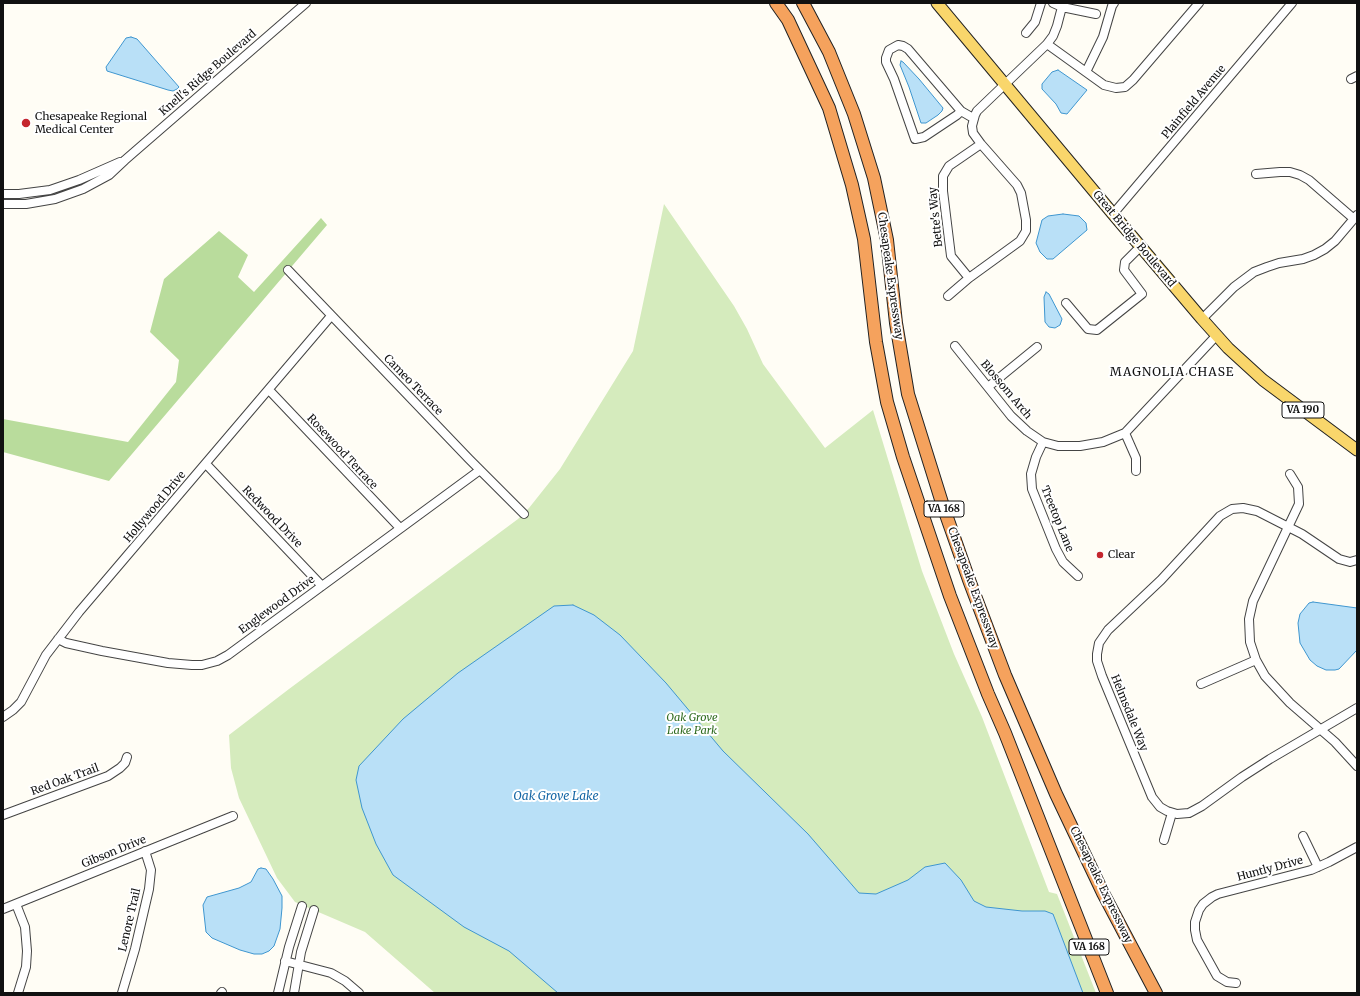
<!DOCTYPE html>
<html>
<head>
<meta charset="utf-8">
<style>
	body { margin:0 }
	#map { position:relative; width:1360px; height:996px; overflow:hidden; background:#fffdf5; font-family:Merriweather,serif }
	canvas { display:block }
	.frame { position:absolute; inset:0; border:4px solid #111; pointer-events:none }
</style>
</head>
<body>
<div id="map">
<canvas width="1360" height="996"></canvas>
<div class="frame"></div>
</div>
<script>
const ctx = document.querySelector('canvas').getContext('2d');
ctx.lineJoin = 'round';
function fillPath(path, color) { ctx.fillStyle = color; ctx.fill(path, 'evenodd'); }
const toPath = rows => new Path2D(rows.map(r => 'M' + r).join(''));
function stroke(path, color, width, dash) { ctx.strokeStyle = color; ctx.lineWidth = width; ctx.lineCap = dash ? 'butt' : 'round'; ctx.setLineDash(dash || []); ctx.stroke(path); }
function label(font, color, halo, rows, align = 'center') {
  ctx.font = font + ' Merriweather,serif'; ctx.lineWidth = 4; ctx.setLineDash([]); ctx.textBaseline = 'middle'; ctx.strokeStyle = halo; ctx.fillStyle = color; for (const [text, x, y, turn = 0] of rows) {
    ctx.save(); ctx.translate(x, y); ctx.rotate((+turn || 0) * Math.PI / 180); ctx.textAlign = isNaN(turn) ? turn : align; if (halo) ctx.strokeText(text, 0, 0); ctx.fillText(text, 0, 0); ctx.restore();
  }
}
const green = toPath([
	[664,204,734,306,747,329,763,364,825,448,873,410,922,571,954,654,982,717,1049,892,1057,894,1096,993,435,993,365,932,295,902,277,878,239,798,231,768,229,735,289,689,518,519,529,508,560,469,633,351]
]);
const forest = toPath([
	[321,218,327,225,109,481,3,452,3,419,128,442,176,382,179,360,150,332,164,279,219,231,248,255,238,277,254,292]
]);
const water = toPath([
	[131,37,137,39,179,87,177,89,173,91,168,90,107,71,106,67,126,38,131,37],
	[901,61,903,62,919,79,943,108,942,111,938,115,926,123,921,123,909,87,900,65,901,61],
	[1058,70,1087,90,1067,114,1061,113,1056,104,1042,89,1042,84,1052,72,1058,70],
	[1063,214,1079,216,1086,223,1087,230,1053,259,1047,259,1040,252,1036,243,1042,220,1048,216,1063,214],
	[1046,292,1049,294,1062,319,1060,325,1055,328,1049,327,1045,322,1044,297,1046,292],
	[1313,602,1357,608,1357,650,1339,669,1335,670,1326,670,1317,666,1310,660,1300,643,1298,623,1300,614,1309,603,1313,602],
	[573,605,594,615,620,635,666,683,723,751,808,834,859,893,876,894,908,880,925,867,945,863,961,880,974,901,986,907,1022,911,1045,911,1053,914,1083,993,558,993,509,951,464,927,393,875,376,844,362,808,356,780,359,766,403,719,458,673,554,606,573,605],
	[261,868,266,869,273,879,282,896,282,908,280,929,274,946,269,951,262,954,254,954,240,950,212,938,206,932,203,905,207,897,239,888,251,882,258,869,261,868]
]);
const minor = toPath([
	[1053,3,1062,7,1096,14],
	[1026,33,1035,22,1041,3],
	[1047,44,1104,85,1116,88,1125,87,1133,80,1199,3],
	[1086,72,1103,37,1112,6,1114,3],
	[1351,79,1357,76],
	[961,111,957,115,924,137,915,139,894,79,886,62,886,58,889,50,898,45,903,46,908,49,961,111,973,118],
	[1256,174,1280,172,1290,172,1300,175,1309,180,1354,219],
	[3,194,19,194,50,190,79,180,120,162],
	[3,204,26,204,55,199,83,189,109,175,125,160,306,3],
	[1113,214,1292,3],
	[288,270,469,459,524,514],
	[969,278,951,256,943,191,943,176,949,166,981,144,973,133,972,126,975,115,977,111,1047,44,1053,36,1057,26,1063,3],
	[948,296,969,278,1020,241,1026,231,1026,220,1021,193,1017,185,981,144],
	[1066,303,1088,329,1097,330,1142,294,1124,270,1125,262,1140,247],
	[1202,319,1234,287,1254,272,1267,267,1279,263,1303,259,1314,255,1325,249,1335,241,1357,215],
	[955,346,1011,416,1027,431,1043,442,1058,446,1080,446,1103,442,1125,433,1216,336],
	[988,387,1037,347],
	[269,390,400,528],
	[1125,433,1136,458,1136,471],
	[1043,442,1036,457,1031,474,1032,489,1056,549,1063,562,1078,576],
	[206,464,322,586],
	[1290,474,1298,487,1299,504,1253,601,1249,619,1250,642,1256,660,1265,676,1290,703,1335,742,1357,766],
	[1357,560,1350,562,1339,559,1302,534,1257,511,1243,508,1232,509,1220,516,1161,580,1108,630,1099,643,1097,654,1097,661,1102,676,1152,797,1160,807,1167,811,1177,814,1189,813,1202,806,1242,777,1270,759,1357,708],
	[58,639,66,643,102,651,168,663,192,665,202,665,217,661,228,655,480,470],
	[1201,684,1256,660],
	[3,717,13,710,21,702,46,655,79,612,331,316],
	[3,815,108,776,120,768,125,763,127,757],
	[1303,836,1318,867],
	[1164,840,1172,813],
	[16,904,25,927,27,951,26,967,18,993],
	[3,909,233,816],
	[285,961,331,973,345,981,359,993],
	[1236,983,1227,982,1217,976,1197,940,1195,930,1195,922,1199,910,1203,904,1212,897,1218,894,1311,870,1329,862,1357,847],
	[122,993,135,949,149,889,151,870,145,851],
	[221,993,222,992],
	[278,993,289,947,302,906],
	[294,993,301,952,314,910]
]);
const major = toPath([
	[937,3,1113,214,1202,319,1228,348,1263,380,1357,450]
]);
const highway = toPath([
	[776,3,788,20,829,108,852,185,864,239,876,342,887,402,903,457,950,596,988,694,1005,733,1107,993],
	[803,3,829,52,854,114,874,178,887,240,896,323,908,394,943,506,969,580,1005,675,1056,794,1103,893,1156,993]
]);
const markers = [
	[26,123,5,"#c4262e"],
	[1100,555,4,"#c4262e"]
];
const shields = [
	[1303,410,42],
	[944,509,40],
	[1089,947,40]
];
const shieldNames = [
	["VA 190",1303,410],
	["VA 168",944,509],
	["VA 168",1089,947]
];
const streetNames = [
	["Knell's Ridge Boulevard",208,73,-41],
	["Plainfield Avenue",1194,102,-50],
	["Bette's Way",936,217,-96],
	["Great Bridge Boulevard",1134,239,50],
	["Chesapeake Expressway",890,276,82],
	["Cameo Terrace",413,385,46],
	["Blossom Arch",1006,390,50],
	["Rosewood Terrace",342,452,47],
	["Hollywood Drive",155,507,-50],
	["Redwood Drive",272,517,46],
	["Treetop Lane",1057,519,68],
	["Chesapeake Expressway",973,588,70],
	["Englewood Drive",277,605,-36],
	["Helmsdale Way",1129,713,68],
	["Red Oak Trail",65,780,-20],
	["Gibson Drive",114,852,-22],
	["Huntly Drive",1270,869,-15],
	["Chesapeake Expressway",1101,885,64],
	["Lenore Trail",130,920,-77]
];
const poiNames = [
	["Chesapeake Regional",35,117],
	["Medical Center",35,130],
	["Clear",1108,555]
];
const parkNames = [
	["Oak Grove",692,718],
	["Lake Park",692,731]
];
const neighbourhoodNames = [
	["MAGNOLIA CHASE",1172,373]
];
const waterNames = [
	["Oak Grove Lake",556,797]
];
fillPath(green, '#d5ebbd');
fillPath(forest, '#b9dc9c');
fillPath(water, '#b9e0f7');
stroke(water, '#3f96cf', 1);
stroke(minor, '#444', 10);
stroke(major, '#222', 13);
stroke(highway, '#222', 14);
stroke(minor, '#fff', 8);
stroke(major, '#f9d66b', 11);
stroke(highway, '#f5a25d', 12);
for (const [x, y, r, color] of markers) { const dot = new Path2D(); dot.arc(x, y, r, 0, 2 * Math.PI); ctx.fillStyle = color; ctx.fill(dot); stroke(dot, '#fff', 1.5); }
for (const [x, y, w] of shields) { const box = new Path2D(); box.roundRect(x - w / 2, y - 8, w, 16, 3); ctx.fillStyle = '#fff'; ctx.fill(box); stroke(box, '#111', 1); }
label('bold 10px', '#111', null, shieldNames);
label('11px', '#111', '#fff', streetNames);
label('11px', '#111', '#fff', poiNames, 'left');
label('italic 11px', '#2f6b1f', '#fff', parkNames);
ctx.letterSpacing = '1px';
label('12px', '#111', '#fff', neighbourhoodNames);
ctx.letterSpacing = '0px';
label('italic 12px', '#1768a6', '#fff', waterNames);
</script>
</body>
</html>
